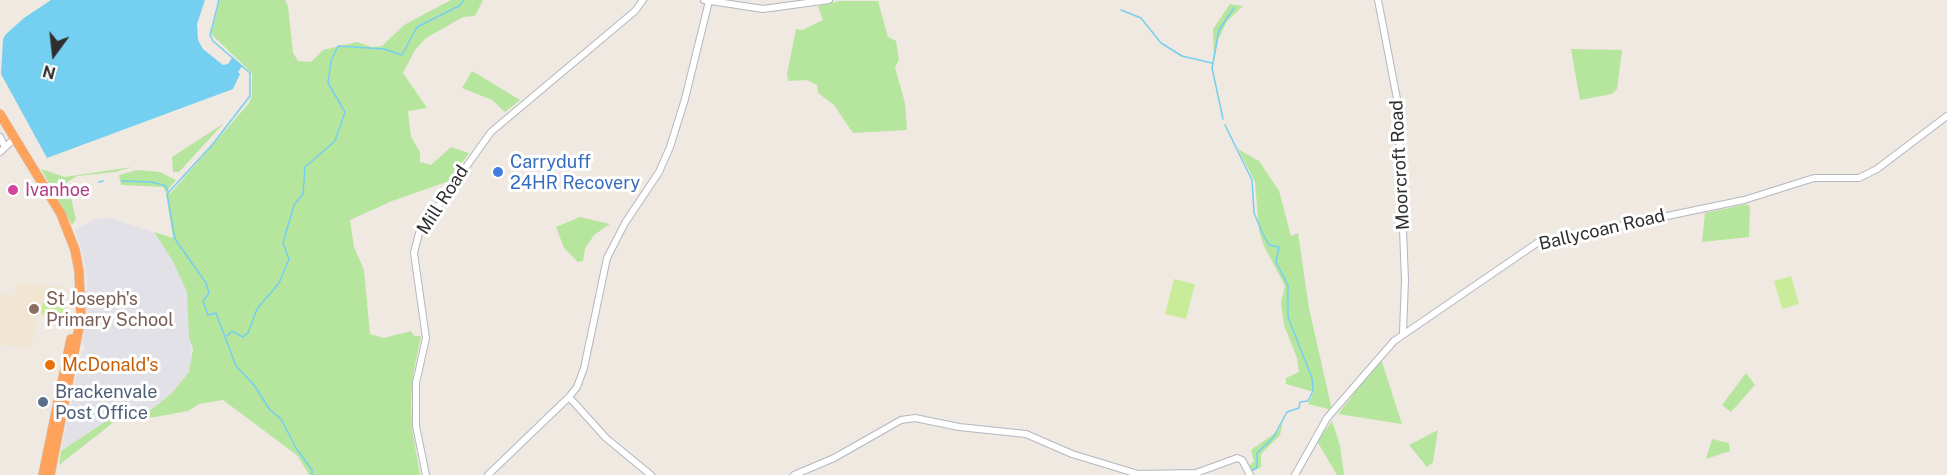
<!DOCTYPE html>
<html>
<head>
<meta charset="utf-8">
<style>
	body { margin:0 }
	#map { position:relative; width:1947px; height:475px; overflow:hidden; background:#efe9e1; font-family:"Public Sans",sans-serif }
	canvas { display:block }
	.north { position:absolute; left:24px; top:24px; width:60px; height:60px; -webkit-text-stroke:4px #fff; paint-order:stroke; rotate:195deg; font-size:16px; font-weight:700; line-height:24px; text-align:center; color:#2e2e2e }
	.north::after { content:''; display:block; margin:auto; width:21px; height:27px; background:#2e2e2e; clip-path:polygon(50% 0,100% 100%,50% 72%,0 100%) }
</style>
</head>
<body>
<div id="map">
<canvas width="1947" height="475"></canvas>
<div class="north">N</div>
</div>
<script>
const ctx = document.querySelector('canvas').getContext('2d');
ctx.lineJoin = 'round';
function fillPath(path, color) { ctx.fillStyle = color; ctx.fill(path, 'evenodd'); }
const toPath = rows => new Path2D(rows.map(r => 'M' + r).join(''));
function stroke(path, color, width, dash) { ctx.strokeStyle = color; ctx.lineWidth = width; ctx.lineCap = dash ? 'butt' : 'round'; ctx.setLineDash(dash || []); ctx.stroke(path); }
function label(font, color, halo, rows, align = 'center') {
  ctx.font = font + ' "Public Sans",sans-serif'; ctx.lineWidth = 6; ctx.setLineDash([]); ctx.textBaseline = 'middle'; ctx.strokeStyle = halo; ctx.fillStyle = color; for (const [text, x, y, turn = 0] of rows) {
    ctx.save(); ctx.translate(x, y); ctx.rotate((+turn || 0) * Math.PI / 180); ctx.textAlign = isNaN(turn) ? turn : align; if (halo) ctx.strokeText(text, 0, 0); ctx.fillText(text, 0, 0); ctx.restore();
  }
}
const industrial = toPath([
	[109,218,154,232,172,260,187,292,192,361,189,372,172,393,152,409,120,415,120,413,61,451,81,353,86,349,82,344,87,283,83,254,75,230,94,219]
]);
const education = toPath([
	[17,283,64,287,65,302,69,302,68,321,38,316,33,341,27,347,0,345,0,294,15,296]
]);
const green = toPath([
	[220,0,285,0,288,6,293,53,298,61,311,62,323,50,357,42,372,47,382,46,404,25,451,0,483,0,475,16,463,17,426,38,415,50,403,73,427,108,408,111,411,137,420,152,420,162,431,165,451,147,469,153,449,181,392,201,350,220,354,247,364,270,370,334,384,338,411,331,414,336,421,336,413,375,411,402,412,429,420,475,309,475,298,456,223,400,199,404,188,411,149,418,119,418,59,465,61,451,120,412,121,415,152,409,172,393,189,372,193,349,189,337,187,292,172,260,154,232,173,238,166,193,163,187,121,185,119,175,137,170,160,172,176,180,166,192,170,194,249,103,252,96,252,73,211,34],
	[839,1,878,1,888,37,896,41,899,59,895,68,905,103,907,130,853,133,834,105,818,93,817,85,807,80,788,81,787,74,796,29,802,30,823,20,818,6],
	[1230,4,1243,6,1227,21,1218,40,1214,61,1213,29],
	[1571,49,1622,50,1617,89,1612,94,1580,100],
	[472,71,520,100,505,112,492,100,462,88],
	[223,124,179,172,173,172,172,157],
	[1238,149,1259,161,1279,191,1291,236,1298,233,1309,308,1332,410,1308,404,1314,392,1286,384,1286,378,1299,372,1297,358,1284,325,1281,302,1285,286,1264,246,1259,231,1255,182],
	[132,167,115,172,77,176,67,182,76,219,72,225,41,169,65,177],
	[1747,204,1750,207,1749,237,1702,242,1705,213],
	[580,217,610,224,594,235,585,249,583,261,578,262,564,248,556,227],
	[1381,359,1402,424,1338,414],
	[1746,373,1755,385,1731,412,1722,405],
	[1332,421,1340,445,1344,475,1337,475,1317,441],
	[1283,422,1280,435,1261,454,1261,467,1253,471,1249,466,1254,461,1251,450,1278,431],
	[1438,430,1433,462,1427,467,1409,445],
	[1712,439,1729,443,1730,451,1706,459]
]);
const pitch = toPath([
	[1791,276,1799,304,1782,309,1774,281],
	[1174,279,1195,284,1186,319,1165,314],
	[43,302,64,306,62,318,41,314]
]);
const water = toPath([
	[51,0,205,0,197,24,198,40,203,49,223,65,228,64,232,58,242,66,238,72,240,74,233,89,47,158,1,74,3,39,6,34,24,18]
]);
const stream = toPath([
	[219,0,210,35,213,41,250,73,250,96,212,145,167,194,175,239,206,283,209,293,203,301,208,315,216,313,236,366,254,385,270,410,281,419,296,448,312,470,312,475],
	[1121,10,1141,18,1161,43,1182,56,1212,63],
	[1223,119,1212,68,1219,30,1234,8],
	[1225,125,1252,180,1254,213,1263,234,1269,245,1279,247,1276,262,1288,285,1288,317,1312,378,1313,391,1308,401,1300,402,1299,408,1287,412,1273,438,1257,453,1257,468,1250,471],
	[122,181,152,182,166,186,168,192],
	[99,182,103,181],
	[227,336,232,331,243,337,248,333,257,309,279,283,289,259,283,243,294,205,303,194,305,167,335,141,345,112,328,83,331,61,338,46,384,49,402,55,417,27,459,6,464,0]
]);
const minor = toPath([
	[704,0,763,9,829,0],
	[1378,0,1398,104,1405,280,1403,333],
	[0,137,5,147],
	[0,152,14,139],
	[569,397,606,438,651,475],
	[426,475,416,426,416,383,426,338,414,253,419,233,491,132,635,11,643,0],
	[488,475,569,397,577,387,584,368,607,258,625,223,659,172,670,147,685,99,709,1],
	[794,475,834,458,901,420,915,418,959,427,1026,434,1072,454,1138,474,1196,473,1237,458,1242,460,1250,475],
	[1295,475,1327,418,1394,341,1537,243,1744,200,1814,178,1859,178,1877,169,1947,116]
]);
const highway = toPath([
	[0,114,61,214,75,250,79,271,81,317,50,475],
	[43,475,71,339]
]);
const markers = [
	[498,172,6,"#3f7fe0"],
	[13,190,6,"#d1479c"],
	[34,309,6,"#8d6e63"],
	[50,365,6,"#e8710a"],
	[43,402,6,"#5c6f8a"]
];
const shopNames = [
	["Carryduff",510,162],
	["24HR Recovery",510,183]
];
const streetNames = [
	["Moorcroft Road",1400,165,-93],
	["Mill Road",443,200,-57],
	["Ballycoan Road",1602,230,-13]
];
const hotelNames = [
	["Ivanhoe",25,190]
];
const educationNames = [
	["St Joseph's",46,299],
	["Primary School",46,320]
];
const foodNames = [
	["McDonald's",62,365]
];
const serviceNames = [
	["Brackenvale",55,392],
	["Post Office",55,413]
];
fillPath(industrial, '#e3e1e8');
fillPath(education, '#f0e6d1');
fillPath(green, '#b6e59e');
fillPath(pitch, '#c9ec9a');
fillPath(water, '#75cff0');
stroke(stream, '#75cff0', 1.5);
stroke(minor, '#b4b7c1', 8);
stroke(highway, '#c9c9c9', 10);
stroke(minor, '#fff', 6);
stroke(highway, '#ffa35c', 9);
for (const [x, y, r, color] of markers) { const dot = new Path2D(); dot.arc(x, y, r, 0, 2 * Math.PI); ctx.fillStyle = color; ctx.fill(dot); stroke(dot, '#fff', 2); }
label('18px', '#366cbe', '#fff', shopNames, 'left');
label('18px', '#2e2e2e', '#fff', streetNames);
label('18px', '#b23c85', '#fff', hotelNames, 'left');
label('18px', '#785e54', '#fff', educationNames, 'left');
label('18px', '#c56008', '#fff', foodNames, 'left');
label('18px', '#4e5e75', '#fff', serviceNames, 'left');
</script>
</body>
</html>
